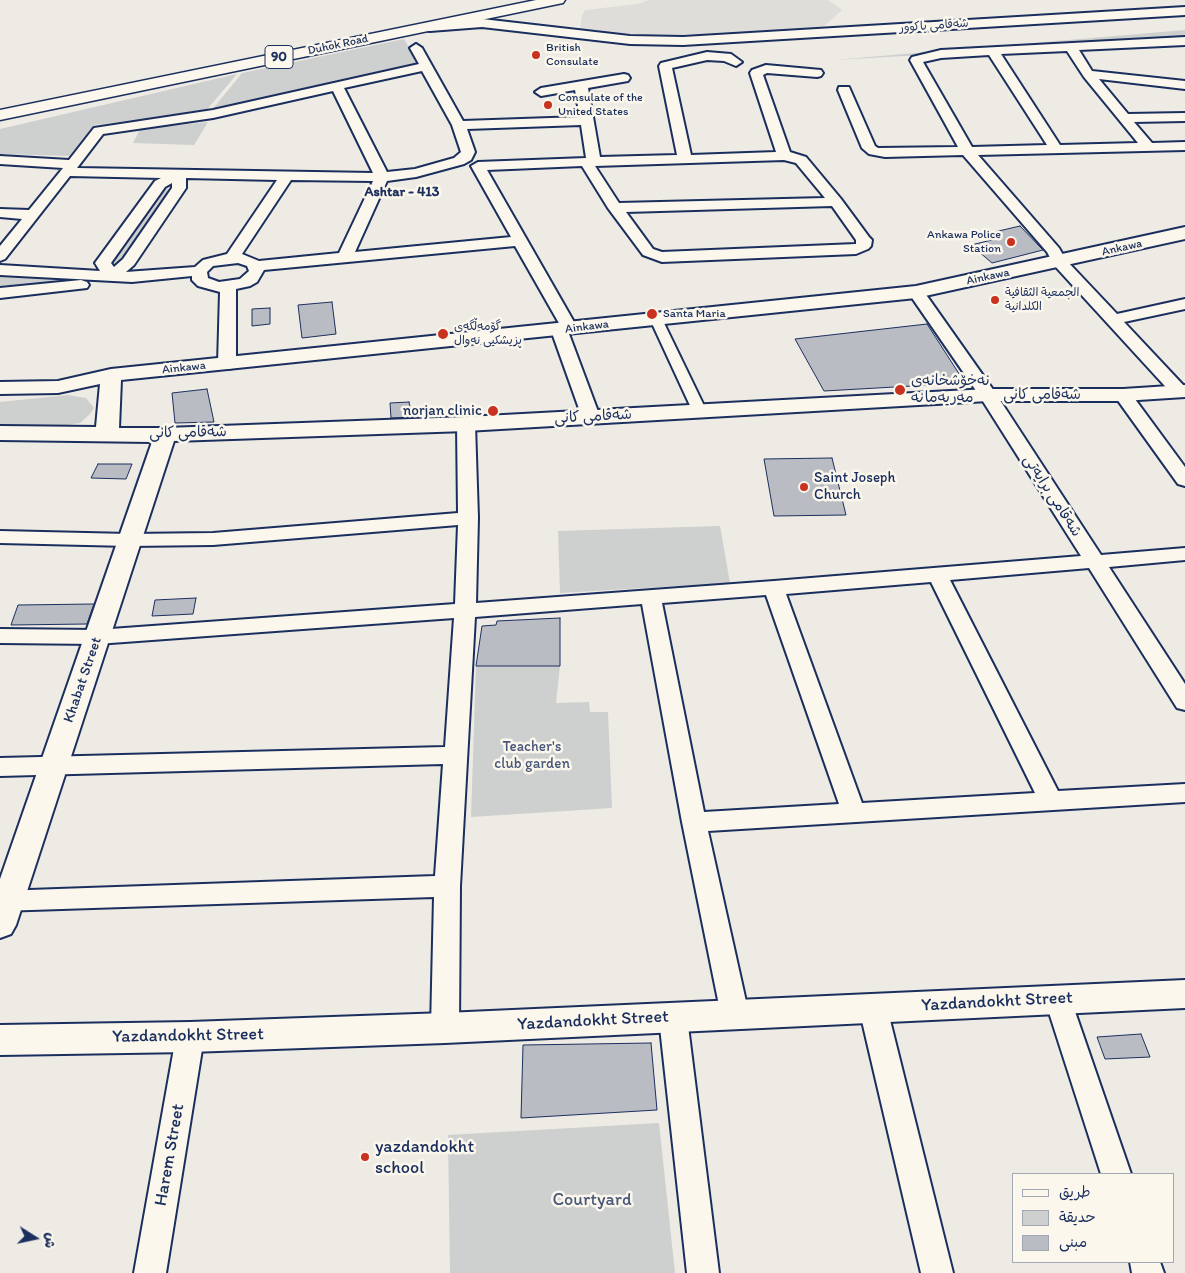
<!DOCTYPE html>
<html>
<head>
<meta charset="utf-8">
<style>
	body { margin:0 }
	#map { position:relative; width:1185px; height:1273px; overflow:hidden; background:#eeebe4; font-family:Itim,"Playpen Sans Arabic",sans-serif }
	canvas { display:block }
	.legend { position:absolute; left:1012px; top:1173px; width:162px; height:90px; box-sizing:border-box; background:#fbf7ec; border:1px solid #a1a7b3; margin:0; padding:6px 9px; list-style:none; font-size:15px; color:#1b2f5e }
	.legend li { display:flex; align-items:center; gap:10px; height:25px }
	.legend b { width:25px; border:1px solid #a1a7b3 }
	.north { position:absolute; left:10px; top:1213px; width:50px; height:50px; -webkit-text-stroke:4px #fbf7ec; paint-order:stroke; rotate:100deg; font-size:14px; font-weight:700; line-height:20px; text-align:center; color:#1b2f5e }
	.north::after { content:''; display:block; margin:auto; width:18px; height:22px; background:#1b2f5e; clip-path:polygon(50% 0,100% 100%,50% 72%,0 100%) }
</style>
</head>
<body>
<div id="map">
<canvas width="1185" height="1273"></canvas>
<ul class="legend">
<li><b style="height:6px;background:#fbf7ec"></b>طريق</li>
<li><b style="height:14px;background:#cecfcf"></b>حديقة</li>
<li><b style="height:14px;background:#b9bcc3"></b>مبنى</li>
</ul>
<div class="north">ش</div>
</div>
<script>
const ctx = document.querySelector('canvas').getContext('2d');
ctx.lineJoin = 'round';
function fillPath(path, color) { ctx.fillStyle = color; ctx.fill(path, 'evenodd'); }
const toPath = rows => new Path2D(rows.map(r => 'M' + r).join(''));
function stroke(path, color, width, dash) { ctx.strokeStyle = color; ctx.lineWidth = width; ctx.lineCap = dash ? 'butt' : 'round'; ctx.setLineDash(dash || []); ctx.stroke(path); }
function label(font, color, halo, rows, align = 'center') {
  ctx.font = font + ' Itim,"Playpen Sans Arabic",sans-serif'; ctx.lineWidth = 5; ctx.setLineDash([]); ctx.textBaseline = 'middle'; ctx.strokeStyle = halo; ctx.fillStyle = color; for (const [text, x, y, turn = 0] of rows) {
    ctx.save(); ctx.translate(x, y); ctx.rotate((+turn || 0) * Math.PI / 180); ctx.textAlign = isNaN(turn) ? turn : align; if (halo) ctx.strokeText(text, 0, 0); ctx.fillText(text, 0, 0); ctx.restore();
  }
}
const built = toPath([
	[649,0,828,0,842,10,823,27,723,34,656,35,580,31,582,16,585,10,638,4]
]);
const green = toPath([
	[1185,30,1185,40,834,60],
	[404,39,418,63,211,111,242,73],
	[237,74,205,112,94,125,69,156,0,154,0,129],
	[208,122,194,145,133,143,140,129],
	[168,189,167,193,119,263,115,265,113,260,162,190],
	[0,272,106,280,0,290],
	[68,395,86,398,94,408,90,414,80,423,62,426,0,425,0,402],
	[720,526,730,583,560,593,558,531],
	[476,666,560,666,556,703,589,702,590,712,608,712,612,808,471,817],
	[659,1123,675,1273,450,1273,448,1135]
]);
const building = toPath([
	[1020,226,1043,250,992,263,971,245,996,239,990,233,1020,226],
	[332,302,336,334,302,338,298,305,332,302],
	[270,308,270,324,252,326,252,309,270,308],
	[927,324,965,383,824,391,795,339,927,324],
	[207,389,214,422,175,423,172,393,207,389],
	[409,402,412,417,391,418,390,403,409,402],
	[832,458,846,515,774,516,764,459,832,458],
	[98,464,132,464,126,479,91,478,98,464],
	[196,598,193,614,152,616,155,600,196,598],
	[94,604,87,624,11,625,18,605,94,604],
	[560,618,560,666,476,666,482,626,496,625,497,621,560,618],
	[1141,1034,1150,1057,1105,1059,1097,1037,1141,1034],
	[651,1043,657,1110,521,1118,523,1045,651,1043]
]);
const pedestrian = toPath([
	[656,315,662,319,707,412,705,415,695,415,693,412,650,319,656,315]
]);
const minor = toPath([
	[1185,37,1185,45,1079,50,1092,71,1185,81,1185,89,1099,79,1128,114,1185,113,1185,121,1134,122,1152,143,1185,142,1185,150,978,155,1059,248,1066,260,1117,314,1185,299,1185,309,1124,322,1185,387,1185,396,1180,397,1174,396,1054,265,1047,252,963,155,885,157,869,154,862,148,838,90,839,87,849,87,875,146,878,148,958,147,910,60,912,57,941,50,1185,37],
	[1067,51,1084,77,1138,143,1060,145,1001,54,1067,51],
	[989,55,1047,145,972,147,923,62,941,58,989,55],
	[416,44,422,48,463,121,580,117,575,90,541,96,535,92,541,88,624,74,628,75,630,78,628,81,588,88,600,157,677,155,659,66,661,63,707,52,731,54,742,62,736,66,724,61,707,60,672,68,691,155,776,152,750,73,752,70,766,65,821,70,823,73,821,76,817,77,767,73,763,75,790,152,806,157,841,199,869,237,872,240,871,246,868,249,856,254,662,262,643,255,608,208,582,166,487,170,578,329,576,332,569,334,600,417,597,421,591,422,585,421,582,417,551,330,553,327,560,325,515,246,264,270,257,282,250,286,236,289,236,364,233,368,227,369,221,368,218,364,220,292,198,286,192,280,192,276,132,282,0,275,0,265,100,271,95,263,155,181,161,178,70,176,5,259,0,261,0,246,22,219,0,217,0,209,29,210,63,168,0,164,0,156,69,160,94,128,213,110,419,64,410,48,416,44],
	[422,71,452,125,461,152,454,158,415,169,387,172,344,88,422,71],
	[333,91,373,173,77,168,103,134,213,118,333,91],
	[581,125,586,158,478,162,471,166,511,237,355,252,387,181,416,177,464,164,471,160,475,152,467,129,581,125],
	[784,160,796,163,825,198,619,203,595,166,784,160],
	[186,178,277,180,227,254,203,260,195,267,126,272,134,265,186,188,186,178],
	[291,180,373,181,339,253,259,261,242,254,291,180],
	[172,183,172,188,123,259,114,267,111,263,165,187,172,183],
	[832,206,856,240,856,244,662,252,653,249,626,212,832,206],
	[238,263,247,266,249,271,240,279,219,282,208,278,207,272,213,266,238,263],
	[81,280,87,282,89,285,87,288,0,298,0,288,81,280],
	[916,287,922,289,994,391,1101,555,1185,548,1185,560,1109,567,1185,684,1185,710,1177,708,1089,568,950,580,1058,791,1185,784,1185,802,708,831,749,1015,745,1023,735,1027,725,1023,721,1015,682,822,642,604,475,617,460,886,459,1028,455,1036,445,1040,435,1036,431,1028,434,897,0,911,0,891,435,876,443,764,0,776,0,758,445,747,454,618,97,644,0,643,0,629,97,630,455,604,458,525,213,545,129,546,0,543,0,531,129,534,213,533,458,513,457,424,460,420,466,419,472,420,475,424,478,518,476,603,774,581,1081,556,979,395,908,292,910,289,916,287],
	[931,582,1035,793,862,803,786,594,931,582],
	[766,595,839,804,704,812,662,603,766,595],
	[1123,390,1129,391,1185,467,1185,486,1178,484,1114,395,1117,391,1123,390],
	[1058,988,1068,992,1071,1000,1131,1174,1101,1174,1045,1000,1048,992,1058,988],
	[873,996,883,1000,887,1008,953,1273,921,1273,859,1008,863,1000,873,996],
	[673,1006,683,1010,687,1018,719,1273,687,1273,659,1018,663,1010,673,1006],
	[190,1025,200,1028,204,1037,166,1273,134,1273,176,1037,180,1028,190,1025],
	[1130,1262,1160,1262,1164,1273,1132,1273,1130,1262]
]);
const tertiary = toPath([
	[1185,7,1185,15,683,45,630,44,482,27,430,31,425,30,423,27,425,24,430,23,482,19,630,36,683,37,1185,7],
	[1185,227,1185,239,916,298,121,380,119,428,165,428,466,417,988,389,1123,389,1185,385,1185,397,1123,401,988,401,466,431,174,441,16,925,11,934,0,938,0,879,152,442,0,440,0,426,96,427,100,384,58,393,0,394,0,382,58,381,111,369,916,286,1185,227],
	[1185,980,1185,1008,445,1043,190,1052,0,1055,0,1025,190,1022,445,1013,1185,980]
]);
const trunk = toPath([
	[536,0,565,0,563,3,558,4,0,120,0,110,536,0]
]);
const markers = [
	[536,55,5,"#c8321e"],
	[548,105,5,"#c8321e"],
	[1011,242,5,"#c8321e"],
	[995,300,5,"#c8321e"],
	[652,314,6,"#c8321e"],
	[443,334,6,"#c8321e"],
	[900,390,6,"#c8321e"],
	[493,411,6,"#c8321e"],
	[804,487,5,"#c8321e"],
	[365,1157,5,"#c8321e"]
];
const farStreetnames = [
	["شەقامی باکوور",934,26,-4],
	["Duhok Road",338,45,-12],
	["Ankawa",1122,248,-13],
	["Ainkawa",988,277,-12],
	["Ainkawa",587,327,-7],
	["Ainkawa",184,368,-6]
];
const farPoinames = [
	["British",546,48],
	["Consulate",546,62],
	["Consulate of the",558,98],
	["United States",558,112],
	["Ankawa Police",1001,235,"right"],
	["Station",1001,249,"right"],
	["الجمعية الثقافية",1005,293],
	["الكلدانية",1005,307],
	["Santa Maria",663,314],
	["گۆمەڵگەی",454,327],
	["پزیشکیی نەوال",454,341]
];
const shields = [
	[279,57,28]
];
const shieldNames = [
	["90",279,57]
];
const farNeighbourhoodnames = [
	["Ashtar - 413",402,192]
];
const poiNames = [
	["نەخۆشخانەی",911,381],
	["مەریەمانە",911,398],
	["norjan clinic",482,411,"right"],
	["Saint Joseph",814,478],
	["Church",814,495]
];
const streetNames = [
	["شەقامی کانی",1042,395],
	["شەقامی کانی",593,417,-3],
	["شەقامی کانی",188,433,-1],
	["شەقامی برایەتی",1052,496,57],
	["Khabat Street",83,680,-71]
];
const parkNames = [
	["Teacher's",532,747],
	["club garden",532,764]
];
const nearStreetnames = [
	["Yazdandokht Street",997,1002,-3],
	["Yazdandokht Street",593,1021,-3],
	["Yazdandokht Street",188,1036,-1],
	["Harem Street",170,1155,-80]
];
const nearPoinames = [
	["yazdandokht",375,1147],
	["school",375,1168]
];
const nearParknames = [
	["Courtyard",592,1200]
];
fillPath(built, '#deddda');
fillPath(green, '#cecfcf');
fillPath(building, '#b9bcc3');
stroke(building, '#1b2f5e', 1);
stroke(pedestrian, '#1b2f5e', 4);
stroke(minor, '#1b2f5e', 4);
stroke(tertiary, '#1b2f5e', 4);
stroke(trunk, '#1b2f5e', 3);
fillPath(pedestrian, '#fbf7ec');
fillPath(minor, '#fbf7ec');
fillPath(tertiary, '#fbf7ec');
fillPath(trunk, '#fbf7ec');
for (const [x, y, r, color] of markers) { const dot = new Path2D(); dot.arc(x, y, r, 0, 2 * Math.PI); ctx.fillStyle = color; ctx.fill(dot); stroke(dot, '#fbf7ec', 2); }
label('12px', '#1b2f5e', '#fbf7ec', farStreetnames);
label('12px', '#1b2f5e', '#fbf7ec', farPoinames, 'left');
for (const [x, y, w] of shields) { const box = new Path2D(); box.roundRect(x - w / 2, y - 11.5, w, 23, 4); ctx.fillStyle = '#fbf7ec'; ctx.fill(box); stroke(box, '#1b2f5e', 1); }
label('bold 14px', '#1b2f5e', null, shieldNames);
label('bold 14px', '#1b2f5e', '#fbf7ec', farNeighbourhoodnames);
label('15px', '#1b2f5e', '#fbf7ec', poiNames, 'left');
label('15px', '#1b2f5e', '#fbf7ec', streetNames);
label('15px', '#48577a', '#fbf7ec', parkNames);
label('18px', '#1b2f5e', '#fbf7ec', nearStreetnames);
label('18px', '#1b2f5e', '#fbf7ec', nearPoinames, 'left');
label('18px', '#48577a', '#fbf7ec', nearParknames);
</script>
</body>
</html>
